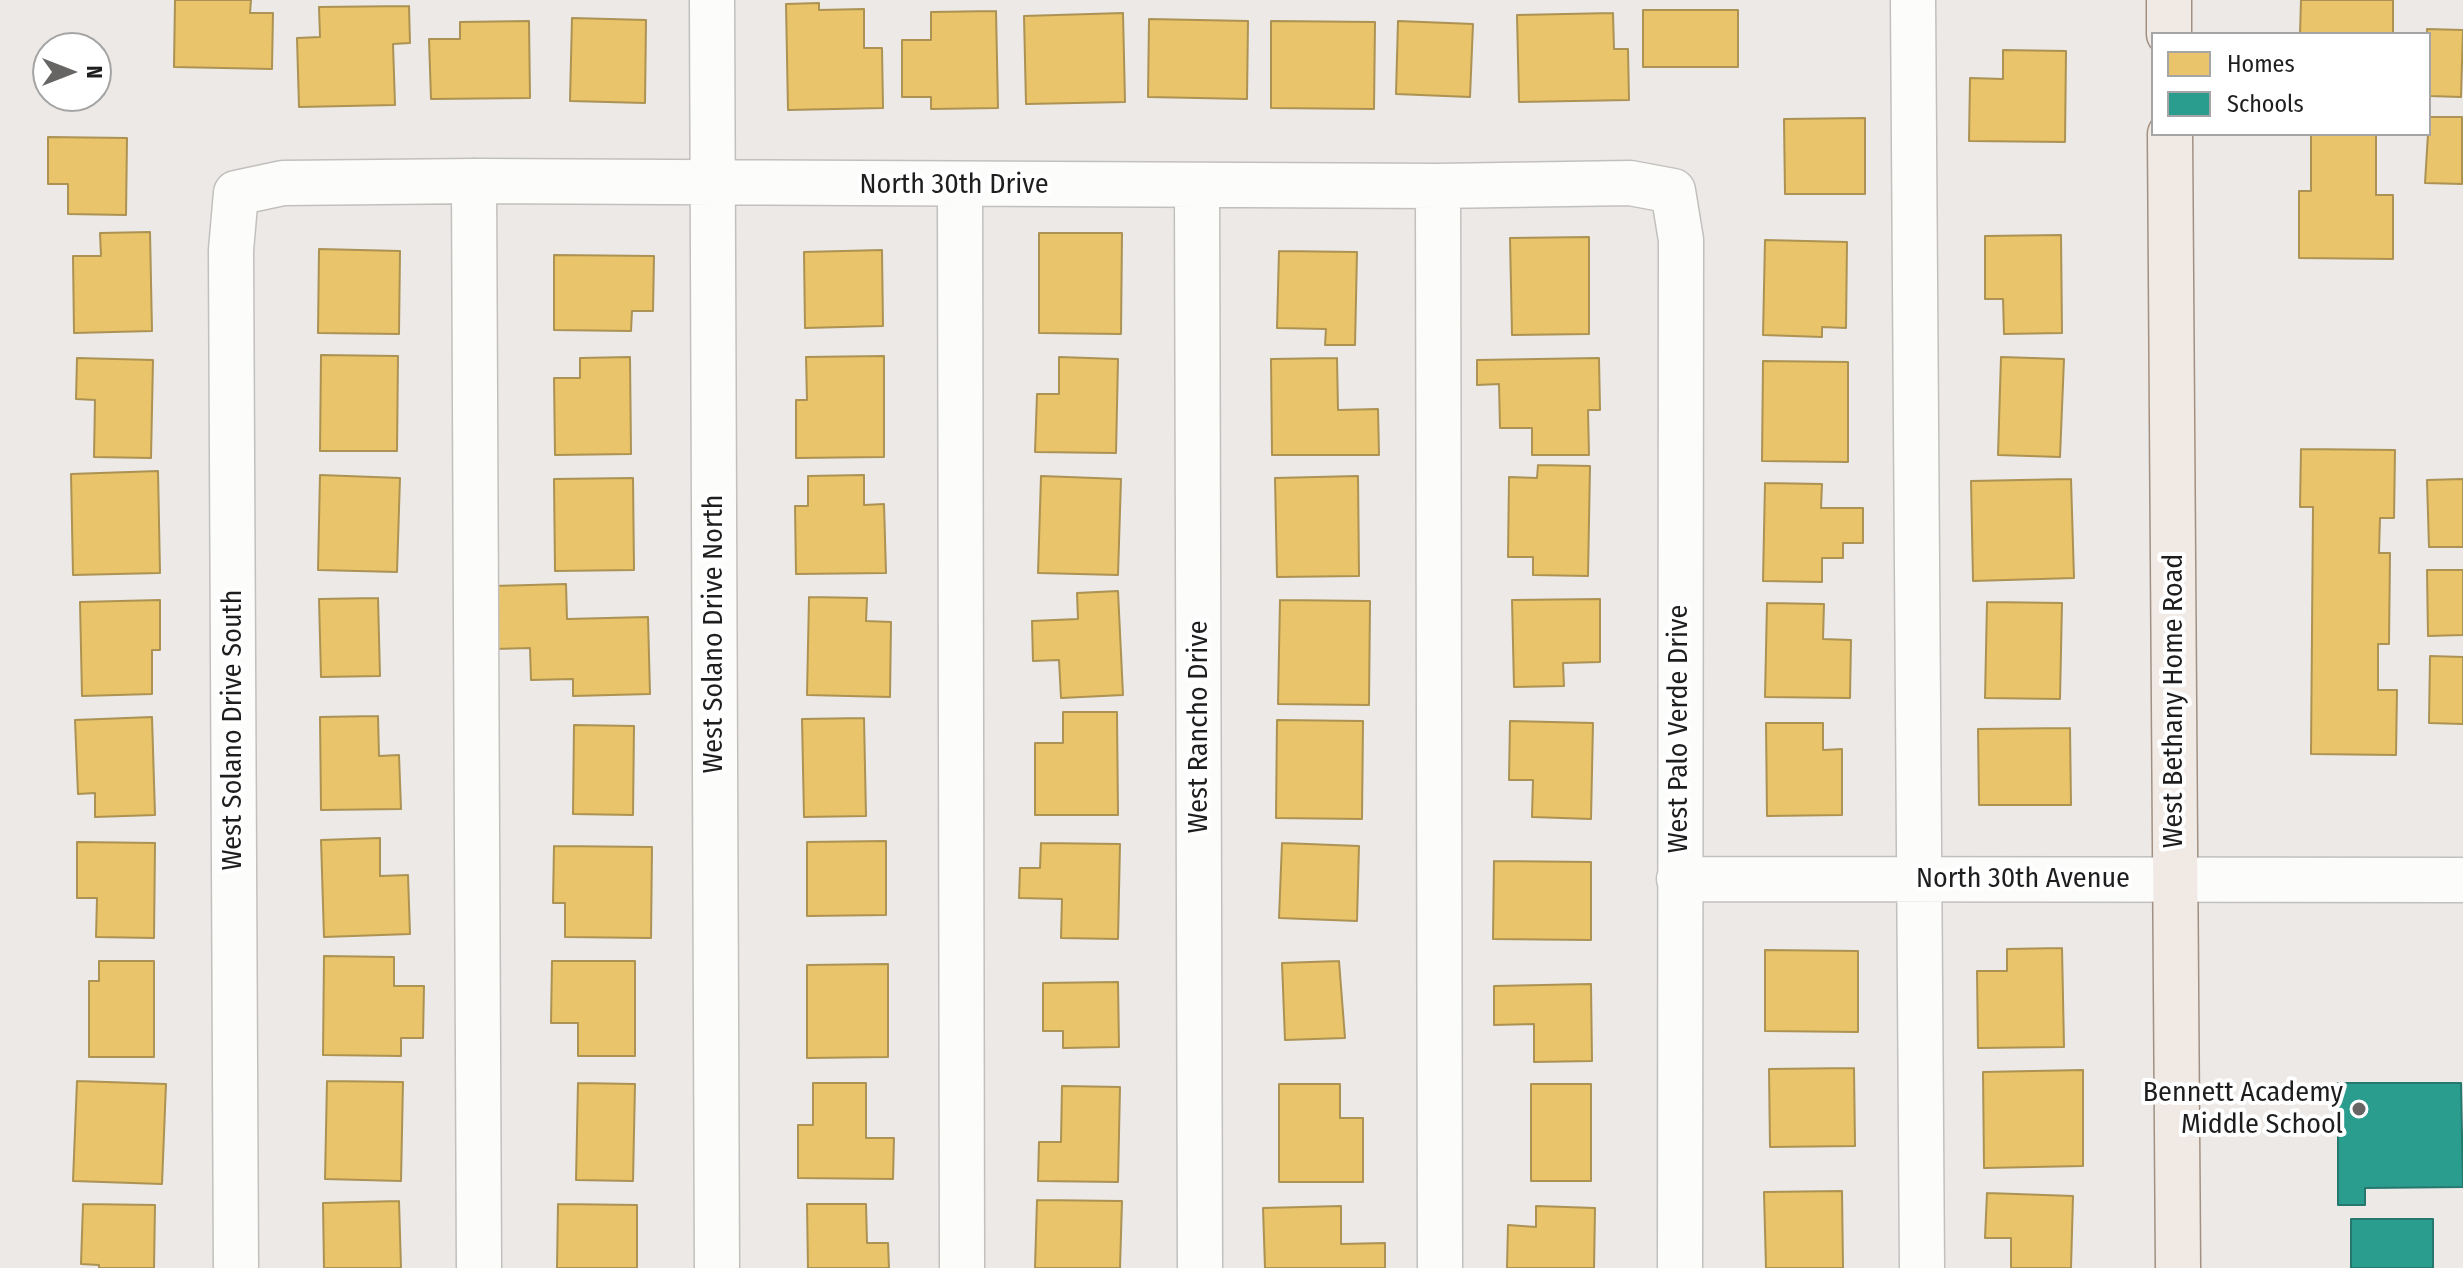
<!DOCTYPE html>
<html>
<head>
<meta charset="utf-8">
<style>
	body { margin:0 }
	#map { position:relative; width:2463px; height:1268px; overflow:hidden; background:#ece9e7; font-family:"Fira Sans Condensed",sans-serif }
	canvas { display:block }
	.legend { position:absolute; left:2151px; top:32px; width:280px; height:104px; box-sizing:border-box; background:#fff; border:2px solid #a5a5a5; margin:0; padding:10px 14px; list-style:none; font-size:24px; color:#1e1e1e }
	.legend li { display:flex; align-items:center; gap:16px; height:40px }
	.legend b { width:40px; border:2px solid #a5a5a5 }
	.north { position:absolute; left:32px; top:32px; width:80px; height:80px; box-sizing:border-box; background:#fff; border:2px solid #a5a5a5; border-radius:50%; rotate:90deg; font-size:22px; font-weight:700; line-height:32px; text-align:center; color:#1e1e1e }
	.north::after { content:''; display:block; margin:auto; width:28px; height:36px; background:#666564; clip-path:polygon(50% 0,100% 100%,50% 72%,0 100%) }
</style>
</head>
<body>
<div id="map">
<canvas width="2463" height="1268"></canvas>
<ul class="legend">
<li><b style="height:22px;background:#e9c46a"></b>Homes</li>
<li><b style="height:22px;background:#2a9d8f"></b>Schools</li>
</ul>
<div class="north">N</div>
</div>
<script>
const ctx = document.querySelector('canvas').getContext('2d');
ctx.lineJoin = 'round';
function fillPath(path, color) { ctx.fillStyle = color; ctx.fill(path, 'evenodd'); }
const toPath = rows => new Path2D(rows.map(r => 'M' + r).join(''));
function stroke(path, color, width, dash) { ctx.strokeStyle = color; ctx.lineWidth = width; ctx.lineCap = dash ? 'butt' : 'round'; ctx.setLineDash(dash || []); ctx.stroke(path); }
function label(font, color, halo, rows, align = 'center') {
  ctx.font = font + ' "Fira Sans Condensed",sans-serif'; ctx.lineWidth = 8; ctx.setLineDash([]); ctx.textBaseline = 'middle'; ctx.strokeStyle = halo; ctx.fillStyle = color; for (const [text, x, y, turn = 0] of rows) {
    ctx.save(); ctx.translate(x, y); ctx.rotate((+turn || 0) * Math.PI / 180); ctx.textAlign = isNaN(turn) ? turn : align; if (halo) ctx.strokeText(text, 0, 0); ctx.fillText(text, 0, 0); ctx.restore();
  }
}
const homes = toPath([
	[175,0,251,0,250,13,273,13,272,69,174,67,175,0],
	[2301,0,2393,0,2393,34,2300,34,2301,0],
	[819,3,819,10,864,9,864,48,882,48,883,108,788,110,786,4,819,3],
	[409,6,410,43,393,44,395,105,299,107,297,38,320,37,319,7,409,6],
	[1643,10,1738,10,1738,67,1643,67,1643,10],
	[996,11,998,108,931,109,931,97,902,97,902,40,931,40,931,12,996,11],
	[1123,13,1125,102,1026,104,1024,16,1123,13],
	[1613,13,1614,49,1628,49,1629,100,1519,102,1517,15,1613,13],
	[572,18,646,20,645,103,570,101,572,18],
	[1149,19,1248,21,1247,99,1148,97,1149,19],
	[529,21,530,98,431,99,429,39,460,39,460,22,529,21],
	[1271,21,1375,22,1374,109,1271,108,1271,21],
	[1398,21,1473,24,1470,97,1396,94,1398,21],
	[2427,29,2463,30,2461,97,2429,96,2427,29],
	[2003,50,2066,51,2065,142,1969,141,1970,78,2003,79,2003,50],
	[2429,117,2462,117,2462,184,2425,183,2429,117],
	[1865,118,1865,194,1785,194,1784,119,1865,118],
	[2311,134,2376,134,2376,195,2393,195,2393,259,2299,258,2299,191,2311,191,2311,134],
	[48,137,127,138,126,215,68,214,68,184,48,184,48,137],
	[150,232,152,331,74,333,73,256,101,256,100,233,150,232],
	[1039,233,1122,233,1121,334,1039,333,1039,233],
	[2061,235,2062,333,2004,334,2003,299,1985,299,1985,236,2061,235],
	[1589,237,1589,334,1512,335,1510,238,1589,237],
	[1765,240,1847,242,1846,328,1822,327,1822,337,1763,335,1765,240],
	[319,249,400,251,399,334,318,333,319,249],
	[882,250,883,326,805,328,804,252,882,250],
	[1279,251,1357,252,1355,345,1325,345,1326,329,1277,328,1279,251],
	[554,255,654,256,653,311,632,311,631,331,554,330,554,255],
	[321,355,398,356,397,451,320,451,321,355],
	[884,356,884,457,796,458,796,400,807,400,806,357,884,356],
	[630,357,631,454,555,455,554,378,580,378,580,358,630,357],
	[1059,357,1118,359,1116,453,1035,452,1037,394,1059,394,1059,357],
	[2001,357,2064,359,2060,457,1998,455,2001,357],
	[77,358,153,360,151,458,94,457,95,400,76,399,77,358],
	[1337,358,1338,410,1378,409,1379,455,1272,455,1271,359,1337,358],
	[1599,358,1600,410,1588,410,1589,455,1532,455,1532,428,1500,428,1499,384,1477,385,1477,360,1599,358],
	[1763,361,1848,362,1848,462,1762,461,1763,361],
	[2301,449,2395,450,2394,518,2380,518,2379,553,2390,553,2389,644,2378,644,2378,690,2397,690,2396,755,2311,754,2313,507,2300,507,2301,449],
	[1538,465,1590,466,1588,576,1533,575,1533,557,1508,557,1509,477,1537,478,1538,465],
	[158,471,160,573,73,575,71,474,158,471],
	[320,475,400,478,397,572,318,570,320,475],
	[864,475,864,505,884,504,886,573,796,574,795,506,808,506,808,476,864,475],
	[1041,476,1121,479,1118,575,1038,573,1041,476],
	[1358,476,1359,576,1277,577,1275,478,1358,476],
	[633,478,634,570,555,571,554,479,633,478],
	[2071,479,2074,578,1973,581,1971,481,2071,479],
	[2463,479,2463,547,2429,547,2427,480,2463,479],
	[1765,483,1822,484,1821,508,1863,508,1863,543,1843,543,1843,558,1822,558,1822,582,1763,581,1765,483],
	[2427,570,2463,570,2463,635,2428,636,2427,570],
	[566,584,567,619,648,617,650,694,573,696,573,679,531,680,530,648,494,649,493,586,566,584],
	[1118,591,1123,695,1061,698,1059,660,1033,661,1032,621,1078,619,1077,593,1118,591],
	[809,597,867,598,866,621,891,622,890,697,807,695,809,597],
	[378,598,380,676,321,677,319,599,378,598],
	[1600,599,1600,662,1563,663,1564,686,1514,687,1512,600,1600,599],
	[160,600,160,650,152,650,152,694,82,696,80,602,160,600],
	[1280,600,1370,601,1369,705,1278,704,1280,600],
	[1987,602,2062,603,2060,699,1985,698,1987,602],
	[1767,603,1824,604,1823,639,1851,640,1850,698,1765,697,1767,603],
	[2430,656,2463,657,2463,724,2429,723,2430,656],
	[1063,712,1117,712,1118,815,1035,815,1035,743,1063,743,1063,712],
	[378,716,379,756,399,755,401,809,321,810,320,717,378,716],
	[152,717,155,815,95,817,95,793,78,794,75,720,152,717],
	[864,718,866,816,804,817,802,719,864,718],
	[1277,720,1363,721,1362,819,1276,818,1277,720],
	[1510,721,1593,723,1591,819,1532,817,1533,780,1509,780,1510,721],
	[1766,723,1823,723,1823,750,1842,749,1842,815,1767,816,1766,723],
	[574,725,634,726,633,815,573,814,574,725],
	[2070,728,2071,805,1979,805,1978,729,2070,728],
	[380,838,380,876,408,875,410,934,324,937,321,840,380,838],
	[886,841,886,915,807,916,807,842,886,841],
	[77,842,155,843,154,938,96,937,97,898,77,898,77,842],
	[1041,843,1120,844,1118,939,1061,938,1062,899,1019,898,1020,868,1040,868,1041,843],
	[1282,843,1359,846,1357,921,1279,918,1282,843],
	[554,846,652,847,651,938,565,937,565,903,553,903,554,846],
	[1494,861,1591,862,1591,940,1493,939,1494,861],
	[2062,948,2064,1047,1978,1048,1977,971,2007,971,2007,949,2062,948],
	[1765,950,1858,951,1858,1032,1765,1031,1765,950],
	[324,956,394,957,394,986,424,986,423,1038,401,1038,401,1056,323,1055,324,956],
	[99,961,154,961,154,1057,89,1057,89,981,99,981,99,961],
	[552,961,635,961,635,1056,578,1056,578,1023,551,1023,552,961],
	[1339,961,1345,1038,1285,1040,1282,963,1339,961],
	[888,964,888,1057,807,1058,807,965,888,964],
	[1118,982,1119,1047,1063,1048,1063,1031,1043,1031,1043,983,1118,982],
	[1591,984,1592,1061,1534,1062,1534,1024,1494,1025,1494,986,1591,984],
	[1854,1068,1855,1146,1770,1147,1769,1069,1854,1068],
	[2083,1070,2083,1166,1984,1168,1983,1072,2083,1070],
	[77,1081,166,1084,162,1184,73,1181,77,1081],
	[327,1081,403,1082,401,1181,325,1179,327,1081],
	[578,1083,635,1084,633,1181,576,1180,578,1083],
	[813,1083,866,1083,866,1138,894,1138,893,1179,798,1178,798,1125,813,1125,813,1083],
	[1279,1084,1340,1084,1340,1118,1363,1118,1363,1182,1279,1182,1279,1084],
	[1531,1084,1591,1084,1591,1181,1531,1181,1531,1084],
	[1062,1086,1120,1087,1118,1182,1038,1181,1039,1142,1061,1142,1062,1086],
	[1842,1191,1843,1268,1766,1268,1764,1192,1842,1191],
	[1987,1193,2073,1196,2071,1268,2011,1268,2011,1238,1985,1238,1987,1193],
	[1037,1200,1122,1201,1120,1268,1035,1268,1037,1200],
	[399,1201,401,1268,324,1268,323,1203,399,1201],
	[83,1204,155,1205,154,1268,99,1268,99,1265,81,1264,83,1204],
	[558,1204,637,1205,637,1268,557,1268,558,1204],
	[807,1204,866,1204,867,1243,888,1243,889,1268,808,1268,807,1204],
	[1341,1206,1341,1244,1385,1243,1385,1268,1265,1268,1263,1208,1341,1206],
	[1536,1206,1595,1208,1594,1268,1507,1268,1508,1225,1536,1227,1536,1206]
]);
const schools = toPath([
	[2338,1083,2461,1083,2463,1187,2365,1188,2365,1205,2338,1205,2338,1083],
	[2351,1219,2433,1219,2433,1268,2351,1268,2351,1219]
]);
const minor = toPath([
	[712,0,717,1268],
	[1913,0,1922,1268],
	[474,181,479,1268],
	[960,185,962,1268],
	[1197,186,1200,1268],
	[1438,186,1440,1268],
	[1679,879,2463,880],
	[236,1268,231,250,236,193,283,183,476,181,1438,186,1630,183,1673,191,1681,240,1680,1268]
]);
const major = toPath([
	[2169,34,2169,0],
	[2170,134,2178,1268]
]);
const markers = [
	[2359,1109,8,"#666564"]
];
const streetNames = [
	["North 30th Drive",954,185],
	["West Solano Drive North",714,634,-90],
	["West Bethany Home Road",2174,701,-90],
	["West Rancho Drive",1199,727,-90],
	["West Palo Verde Drive",1679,729,-90],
	["West Solano Drive South",233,730,-90],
	["North 30th Avenue",2023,879]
];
const poiNames = [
	["Bennett Academy",2343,1093],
	["Middle School",2343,1125]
];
fillPath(homes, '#e9c46a');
stroke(homes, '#ac9253', 2);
fillPath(schools, '#2a9d8f');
stroke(schools, '#26776d', 2);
stroke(minor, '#c2c0bf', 47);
stroke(major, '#a29183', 47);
stroke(minor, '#fcfcfb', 44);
stroke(major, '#f0e9e4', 44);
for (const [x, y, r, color] of markers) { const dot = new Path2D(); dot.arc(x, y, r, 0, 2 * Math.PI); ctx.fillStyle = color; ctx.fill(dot); stroke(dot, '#fff', 3); }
label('28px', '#1e1e1e', '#fff', streetNames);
label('28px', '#1e1e1e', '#fff', poiNames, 'right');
</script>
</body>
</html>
